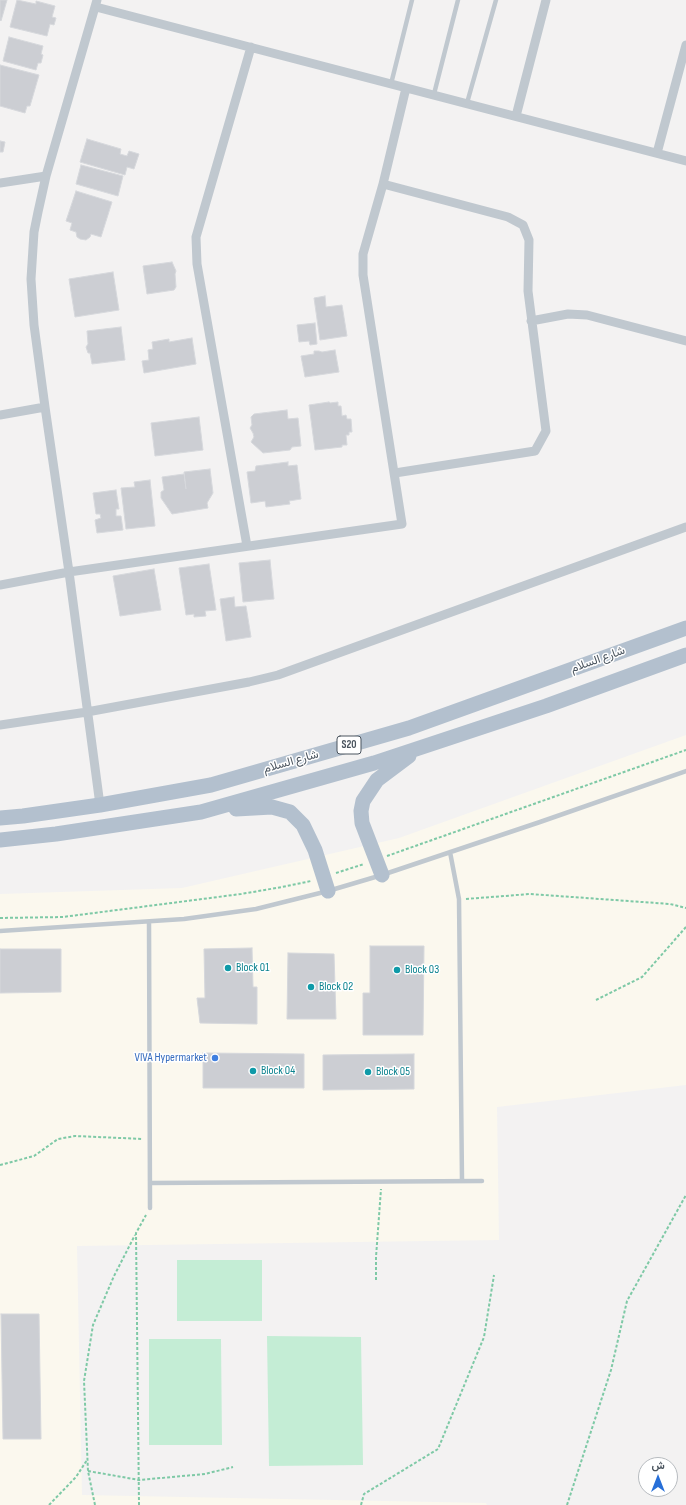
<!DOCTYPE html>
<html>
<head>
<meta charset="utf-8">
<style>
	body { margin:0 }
	#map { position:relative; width:686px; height:1505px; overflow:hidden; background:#f3f2f2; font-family:"Sofia Sans Condensed",Vazirmatn,sans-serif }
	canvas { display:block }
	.north { position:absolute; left:638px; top:1457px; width:40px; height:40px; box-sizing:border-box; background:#fff; border:1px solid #b7bbbf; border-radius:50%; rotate:0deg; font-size:11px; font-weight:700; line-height:16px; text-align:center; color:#4a545e }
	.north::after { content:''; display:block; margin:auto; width:14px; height:18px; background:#276fd8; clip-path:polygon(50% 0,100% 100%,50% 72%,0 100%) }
</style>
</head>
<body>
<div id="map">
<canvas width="686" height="1505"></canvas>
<div class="north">ش</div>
</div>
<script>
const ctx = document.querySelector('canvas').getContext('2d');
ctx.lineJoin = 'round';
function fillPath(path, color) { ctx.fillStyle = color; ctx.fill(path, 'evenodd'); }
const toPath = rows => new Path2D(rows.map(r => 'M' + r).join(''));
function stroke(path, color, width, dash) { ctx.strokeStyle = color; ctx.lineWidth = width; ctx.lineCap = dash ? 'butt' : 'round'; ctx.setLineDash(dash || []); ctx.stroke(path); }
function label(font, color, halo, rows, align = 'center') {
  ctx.font = font + ' "Sofia Sans Condensed",Vazirmatn,sans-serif'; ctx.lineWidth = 3; ctx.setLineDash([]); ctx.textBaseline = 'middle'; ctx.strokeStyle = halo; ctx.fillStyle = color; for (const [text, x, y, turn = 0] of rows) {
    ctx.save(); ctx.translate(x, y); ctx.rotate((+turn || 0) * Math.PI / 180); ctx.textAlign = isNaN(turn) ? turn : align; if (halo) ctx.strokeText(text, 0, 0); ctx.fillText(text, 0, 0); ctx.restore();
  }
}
const commercial = toPath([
	[686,735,686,1085,497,1107,499,1240,77,1246,82,1495,486,1503,487,1505,0,1505,0,894,182,888,399,838]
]);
const green = toPath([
	[177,1260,262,1260,262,1321,177,1321],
	[267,1336,361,1337,363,1465,269,1466],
	[149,1339,221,1339,222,1445,149,1445]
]);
const building = toPath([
	[0,0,7,0,1,21,0,20,0,0],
	[17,0,36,4,36,1,55,6,52,17,56,18,54,25,50,24,47,36,10,27,17,0],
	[9,37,43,46,41,54,43,55,41,63,38,63,36,70,3,61,9,37],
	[0,65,39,75,30,106,27,106,25,113,0,106,0,65],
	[87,139,121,149,120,154,127,156,129,151,139,154,134,169,127,167,125,175,80,162,87,139],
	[0,141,5,142,3,152,0,152,0,141],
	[81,165,123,176,118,196,76,184,81,165],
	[76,191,112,202,101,237,91,234,90,237,86,240,80,239,77,237,76,232,70,230,72,223,66,221,76,191],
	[172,262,176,271,175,274,176,287,174,290,147,294,143,266,172,262],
	[113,272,119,310,75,317,69,279,113,272],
	[325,296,326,307,342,305,347,336,320,340,314,298,325,296],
	[315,323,317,344,310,345,309,341,299,342,297,325,315,323],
	[121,327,125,360,92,364,90,353,88,353,86,347,88,344,87,331,121,327],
	[192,338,196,364,144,373,142,361,149,360,148,350,153,349,152,342,169,339,169,342,192,338],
	[335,350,339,372,305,377,301,356,314,354,314,351,319,351,322,352,335,350],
	[329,402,330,403,338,402,338,406,341,406,342,416,346,415,347,419,351,419,352,432,349,432,349,435,346,435,347,445,342,445,342,447,315,450,309,405,329,402],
	[287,410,288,419,298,418,301,446,292,447,290,450,263,453,251,442,254,437,253,433,250,428,252,425,251,417,254,414,287,410],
	[199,417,203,450,155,456,151,423,199,417],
	[288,462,288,466,297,465,301,499,289,501,290,504,266,507,265,501,251,503,247,472,255,471,256,466,288,462],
	[210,469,213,493,207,503,208,508,172,514,161,498,161,492,164,490,162,477,184,474,186,489,184,472,210,469],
	[150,480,155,526,126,529,121,488,135,487,134,482,150,480],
	[116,490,119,509,116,509,116,516,121,516,123,530,97,533,95,520,101,518,100,514,96,514,93,493,116,490],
	[270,560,274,599,243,602,239,563,270,560],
	[209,564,216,610,205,611,206,616,194,617,194,614,186,615,179,568,209,564],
	[154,569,161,610,120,616,113,576,154,569],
	[234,597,235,607,246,606,251,637,226,641,220,599,234,597],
	[370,946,424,946,423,1035,363,1035,363,993,370,993,370,946],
	[252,948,253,987,257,987,257,1024,200,1023,197,998,205,998,204,949,252,948],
	[0,949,61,949,61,992,0,993,0,949],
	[288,953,334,954,336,1019,287,1019,288,953],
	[203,1053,304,1054,304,1088,203,1088,203,1053],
	[414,1054,414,1089,323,1090,323,1055,414,1054],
	[1,1314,39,1314,41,1439,3,1439,1,1314]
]);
const path = toPath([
	[387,856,686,750],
	[336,873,364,864],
	[466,899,530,894,670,904,686,908],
	[0,918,63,917,241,894,282,887,311,881],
	[596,1000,642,977,686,927],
	[0,1165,34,1156,58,1139,75,1136,143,1139],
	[376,1280,376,1257,381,1189],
	[88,1471,139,1480,205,1474,233,1467],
	[49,1505,76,1477,87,1460],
	[95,1505,88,1471,84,1381,93,1325,114,1276,135,1235],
	[139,1505,136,1233,146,1215],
	[361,1505,364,1494,438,1449,484,1337,494,1275],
	[567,1505,611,1370,627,1301,686,1195]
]);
const lane = toPath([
	[391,84,412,0],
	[434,94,458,0],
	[467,103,496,0],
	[450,852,459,899,462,1181],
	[149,922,150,1208],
	[0,931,184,919,256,909,328,891,382,875,540,822,686,771],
	[150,1183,482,1181]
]);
const street = toPath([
	[97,0,46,176,38,212,34,232,31,279,34,325,45,407,69,572,100,805],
	[96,7,686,161],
	[516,116,546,0],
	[657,153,686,45],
	[0,183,46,176],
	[383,184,508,217,523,225,529,240,528,291,546,431,535,451,395,473],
	[531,321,568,314,587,315,686,341],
	[0,415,45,407],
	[247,546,197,264,196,237,251,47],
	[0,585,69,572,402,524,363,275,363,254,383,184,406,88],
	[0,725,87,712,249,682,278,675,686,527]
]);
const primary = toPath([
	[236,809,272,807,290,812,303,825,315,850,328,891],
	[0,818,23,816,100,805,211,785,409,728,686,628],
	[0,840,56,834,201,812,374,763,546,706,686,655],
	[382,875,362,823,361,811,363,801,377,780,409,756]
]);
const markers = [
	[228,968,4,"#0f9aa8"],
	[397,970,4,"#0f9aa8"],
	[311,987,4,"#0f9aa8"],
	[215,1058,4,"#3f7fe0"],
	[253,1071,4,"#0f9aa8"],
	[368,1072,4,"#0f9aa8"]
];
const shields = [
	[349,745,24]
];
const shieldNames = [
	["S20",349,745]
];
const streetNames = [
	["شارع السلام",598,660,-20],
	["شارع السلام",291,762,-16]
];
const cultureNames = [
	["Block 01",236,968],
	["Block 03",405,970],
	["Block 02",319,987],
	["Block 04",261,1071],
	["Block 05",376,1072]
];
const shopNames = [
	["VIVA Hypermarket",207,1058]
];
fillPath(commercial, '#fbf8ee');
fillPath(green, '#c4edd5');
fillPath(building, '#ccced3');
stroke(building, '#d6d8dc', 1);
stroke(path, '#7ec9a6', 2, [3, 2]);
stroke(lane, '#c0c8cf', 4.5);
stroke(street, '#c0c8cf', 9);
stroke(primary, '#b3c0ce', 15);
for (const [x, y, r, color] of markers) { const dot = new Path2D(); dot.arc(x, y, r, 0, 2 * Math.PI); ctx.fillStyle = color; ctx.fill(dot); stroke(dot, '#fff', 1.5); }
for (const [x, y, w] of shields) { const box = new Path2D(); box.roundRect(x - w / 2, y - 9, w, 18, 3); ctx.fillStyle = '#fff'; ctx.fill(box); stroke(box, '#4a545e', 1); }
label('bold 11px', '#4a545e', null, shieldNames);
label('12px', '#4a545e', '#fff', streetNames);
label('12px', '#0d838f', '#fff', cultureNames, 'left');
label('12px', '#366cbe', '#fff', shopNames, 'right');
</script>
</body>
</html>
